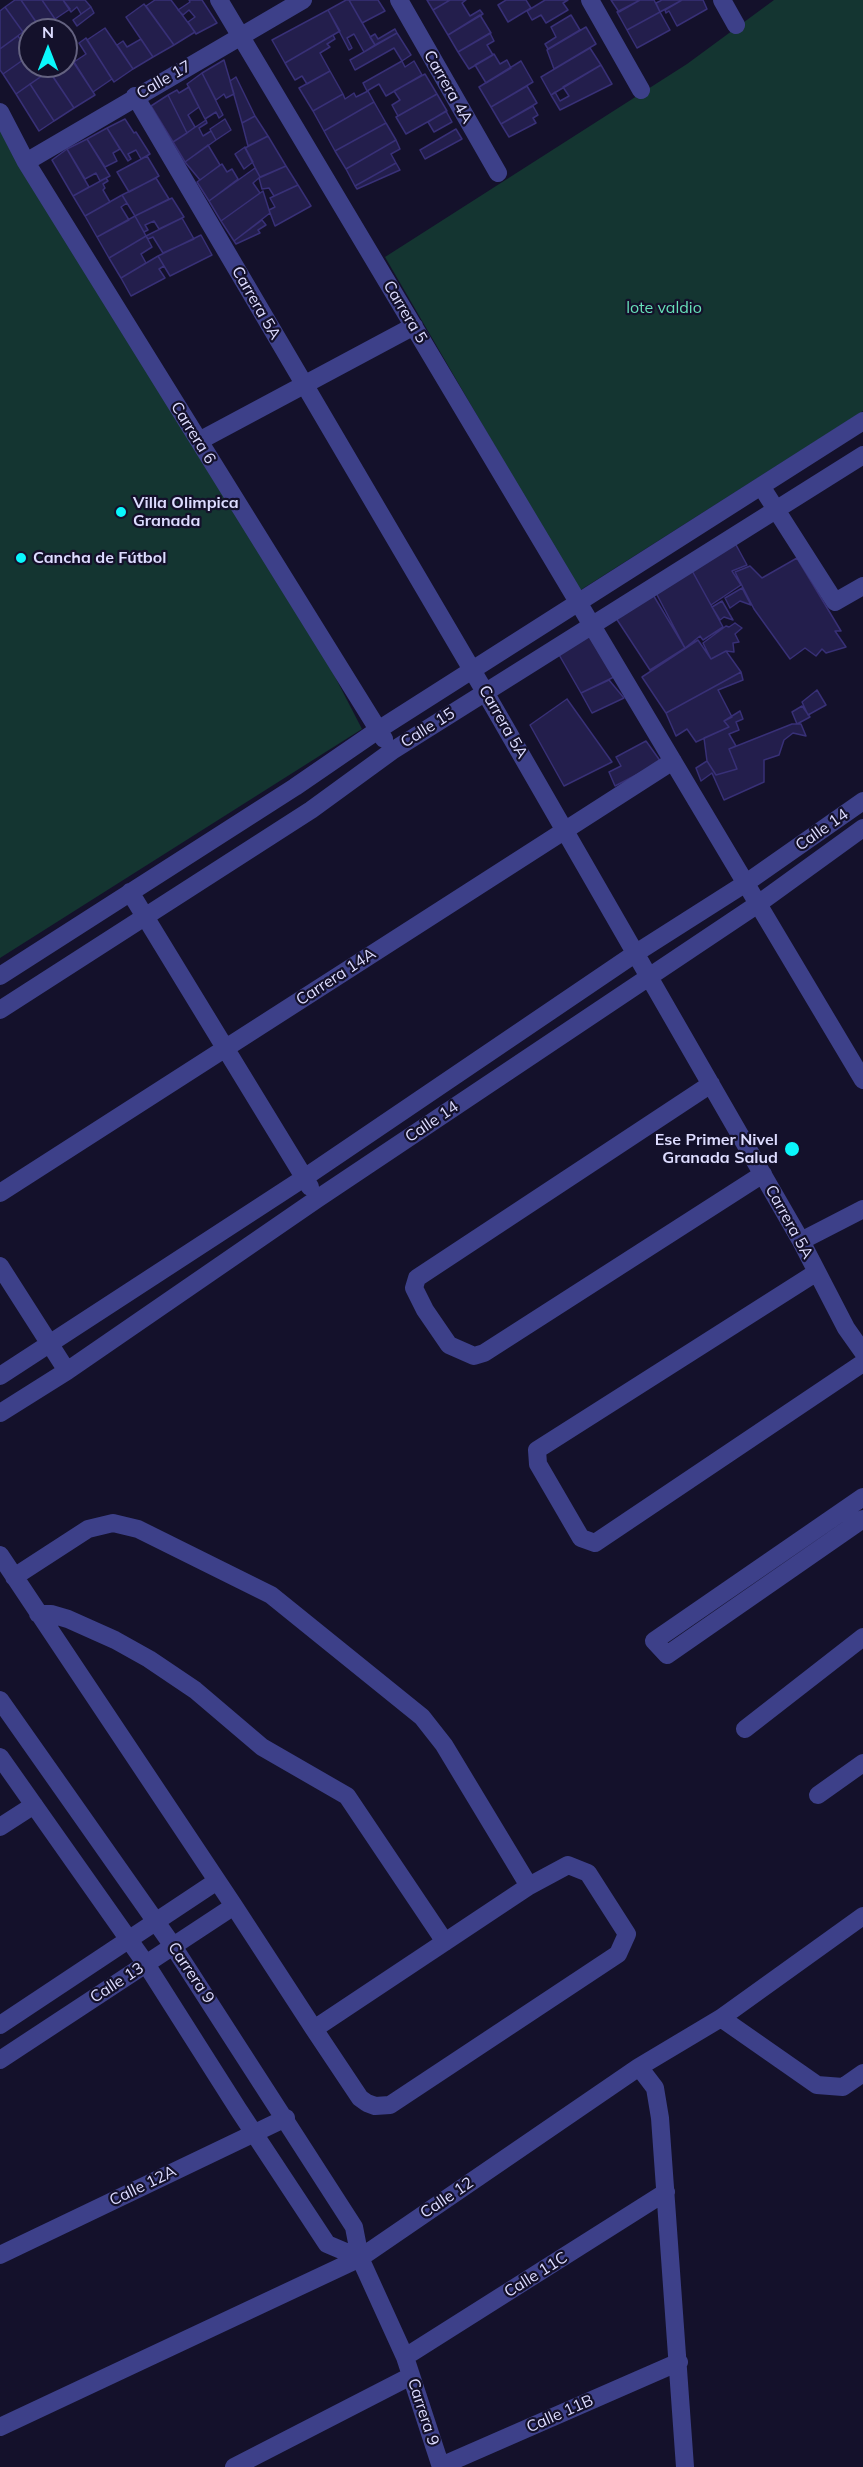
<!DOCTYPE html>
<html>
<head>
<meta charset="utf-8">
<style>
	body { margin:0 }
	#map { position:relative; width:863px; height:2467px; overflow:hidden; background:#14112b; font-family:Mulish,sans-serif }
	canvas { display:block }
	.north { position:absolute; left:18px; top:18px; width:60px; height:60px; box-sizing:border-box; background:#14112b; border:2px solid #646280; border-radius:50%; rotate:0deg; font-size:16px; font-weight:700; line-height:24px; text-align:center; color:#dddcff }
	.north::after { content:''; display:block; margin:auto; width:21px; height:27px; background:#0af7fc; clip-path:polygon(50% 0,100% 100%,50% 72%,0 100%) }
</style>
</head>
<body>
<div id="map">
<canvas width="863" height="2467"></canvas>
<div class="north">N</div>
</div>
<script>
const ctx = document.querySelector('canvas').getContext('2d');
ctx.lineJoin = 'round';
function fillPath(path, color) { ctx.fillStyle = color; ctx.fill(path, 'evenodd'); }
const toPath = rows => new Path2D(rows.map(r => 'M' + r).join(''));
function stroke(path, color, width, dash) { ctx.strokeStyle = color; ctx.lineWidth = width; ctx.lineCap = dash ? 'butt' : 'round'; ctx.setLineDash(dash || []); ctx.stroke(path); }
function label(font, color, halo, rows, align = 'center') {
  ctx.font = font + ' Mulish,sans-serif'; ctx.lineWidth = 4.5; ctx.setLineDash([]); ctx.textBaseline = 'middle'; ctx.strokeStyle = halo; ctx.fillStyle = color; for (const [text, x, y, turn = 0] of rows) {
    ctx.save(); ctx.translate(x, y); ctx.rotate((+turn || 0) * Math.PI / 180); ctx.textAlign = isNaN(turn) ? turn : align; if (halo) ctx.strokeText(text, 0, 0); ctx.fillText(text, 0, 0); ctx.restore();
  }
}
const green = toPath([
	[774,0,863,0,863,411,579,591,385,257,687,64],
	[0,114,286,582,362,729,0,958]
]);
const building = toPath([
	[15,0,21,0,36,22,23,32,5,7,15,0],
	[21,0,42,0,55,19,41,29,21,0],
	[42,0,63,0,70,9,55,19,42,0],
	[63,0,85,0,91,7,81,14,77,7,71,12,63,0],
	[155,0,171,0,195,32,174,45,146,6,155,0],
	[189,0,202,0,217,23,196,34,188,22,195,17,189,10,183,15,178,10,190,2,189,0],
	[346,0,349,0,375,45,364,52,354,34,347,38,352,48,349,50,328,10,346,0],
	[349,0,378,0,385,11,362,23,349,0],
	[427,0,450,0,433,10,427,0],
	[450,0,466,0,462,3,470,16,480,10,483,14,448,35,433,10,450,0],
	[506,0,526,0,531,8,508,22,498,5,506,0],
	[545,0,568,0,563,3,568,10,546,23,541,15,532,20,527,11,545,0],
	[611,0,640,0,619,12,611,0],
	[640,0,654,0,660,12,627,30,617,12,640,0],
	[662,0,682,0,660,12,656,3,662,0],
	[682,0,703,0,707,9,677,26,669,11,666,13,665,10,682,0],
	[144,4,174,45,153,57,126,17,144,4],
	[5,7,23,32,0,49,0,11,5,7],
	[91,7,94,13,77,26,73,20,91,7],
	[328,10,340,31,285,63,272,40,328,10],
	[660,12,670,30,637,48,627,30,660,12],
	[480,15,491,33,458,52,448,35,480,15],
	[571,15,580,30,548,49,545,44,556,37,551,27,571,15],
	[586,27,596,44,554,69,547,50,586,27],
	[105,28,133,69,114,82,87,40,105,28],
	[395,29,397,33,375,45,370,37,375,34,378,39,395,29],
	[397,33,411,55,402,61,394,48,355,70,350,60,397,33],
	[490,33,494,41,487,45,493,55,469,69,458,52,490,33],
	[333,35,335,39,327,44,330,47,320,53,330,71,307,84,302,76,295,80,285,63,333,35],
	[18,36,28,49,30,48,30,55,3,74,0,70,0,49,18,36],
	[86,38,112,79,93,92,74,62,86,54,79,43,86,38],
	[141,39,153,57,133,69,117,45,123,41,127,47,141,39],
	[590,48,601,65,551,95,541,77,590,48],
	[66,51,95,95,74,108,48,69,66,66,66,51],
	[494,54,500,64,507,60,511,68,486,83,475,65,494,54],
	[30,55,30,66,46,66,49,71,16,94,3,74,30,55],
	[224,60,234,94,226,98,224,94,216,100,202,73,224,60],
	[402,61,405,67,414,61,422,75,386,96,379,84,367,91,363,83,402,61],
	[521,61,533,82,491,107,479,87,521,61],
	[601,65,612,84,560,110,551,95,555,92,560,101,569,96,563,87,601,65],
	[49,71,74,108,54,121,30,84,49,71],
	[330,71,343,94,313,111,299,88,330,71],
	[202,73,223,115,219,118,216,112,205,119,187,84,202,73],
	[425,74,437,94,398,116,392,105,400,100,394,91,425,74],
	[236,77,255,116,242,123,230,81,236,77],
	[30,84,54,121,39,131,16,94,30,84],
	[527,86,537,103,501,124,491,107,527,86],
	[189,87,199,107,188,115,195,127,187,133,168,95,177,90,179,93,189,87],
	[368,91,374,102,324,131,313,111,343,94,345,99,354,93,356,97,368,91],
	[437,94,447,111,406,134,396,117,437,94],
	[168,95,187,133,173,142,151,106,168,95],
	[374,102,386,123,335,151,324,131,374,102],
	[533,106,538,115,533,118,536,123,509,137,501,124,533,106],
	[446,111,452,122,434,132,428,122,446,111],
	[255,116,268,136,248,146,242,123,255,116],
	[125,119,134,133,136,132,150,154,141,159,136,150,128,154,131,159,128,161,107,128,125,119],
	[225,119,231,130,216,140,210,129,225,119],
	[206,120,207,123,199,128,203,136,211,131,216,140,185,162,173,142,206,120],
	[386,123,396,140,346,169,335,151,386,123],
	[107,128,120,149,113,153,117,161,105,167,87,139,107,128],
	[456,129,462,139,425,159,420,150,456,129],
	[268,136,286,166,260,177,245,148,268,136],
	[87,139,110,176,100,181,96,173,85,179,67,149,87,139],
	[396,140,400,149,391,154,396,163,355,186,346,169,396,140],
	[208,145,220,165,200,180,185,162,208,145],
	[245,147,253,162,244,169,235,154,245,147],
	[67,149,89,187,73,196,52,160,67,149],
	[147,156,159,176,129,192,117,172,147,156],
	[396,163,400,170,357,189,355,186,396,163],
	[222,164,227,172,232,169,238,179,209,201,197,182,222,164],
	[286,166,298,185,274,196,269,188,262,189,259,178,286,166],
	[255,168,260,177,253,183,260,193,221,221,209,201,255,168],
	[106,178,108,181,103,184,105,188,103,190,110,202,85,216,73,196,106,178],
	[156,178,169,199,135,216,122,195,156,178],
	[298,185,311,206,275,226,269,210,275,207,270,198,298,185],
	[263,191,270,213,234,241,221,221,263,191],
	[122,195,127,203,121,207,129,220,97,237,85,216,122,195],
	[172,198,184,217,159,229,154,221,145,225,148,230,144,232,135,216,172,198],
	[135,216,146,236,109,258,97,237,135,216],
	[182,218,194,239,163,253,153,237,148,239,146,236,182,218],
	[262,220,266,225,258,230,260,233,236,244,234,241,262,220],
	[201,235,212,255,170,276,158,256,201,235],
	[146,236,152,247,141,254,146,263,121,278,109,258,146,236],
	[158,256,164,266,159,269,165,278,131,296,121,278,158,256],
	[735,543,747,565,732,571,741,585,711,605,690,567,735,543],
	[797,558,841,631,835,631,846,647,826,653,822,649,816,656,805,648,790,659,754,609,735,572,750,566,762,578,797,558],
	[690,567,723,627,703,640,700,636,685,648,655,591,690,567],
	[742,588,751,605,740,601,730,608,725,598,742,588],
	[652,593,685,648,650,670,614,615,652,593],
	[722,601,733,620,724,617,720,620,712,607,722,601],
	[735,623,742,628,735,634,739,642,733,643,734,652,726,651,711,659,703,643,726,626,729,627,735,623],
	[588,634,616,676,581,693,558,653,588,634],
	[698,640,711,659,726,651,741,672,666,713,642,677,698,640],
	[741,672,743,680,718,690,732,717,724,721,729,727,696,742,687,729,676,736,666,713,741,672],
	[609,680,624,698,592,713,581,693,609,680],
	[817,690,826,705,808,715,802,702,817,690],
	[567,699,612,762,564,786,530,725,567,699],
	[802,706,810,717,797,724,792,712,802,706],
	[740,711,743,719,736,722,739,730,729,734,736,746,729,749,737,769,716,775,707,761,704,738,729,727,724,721,740,711],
	[792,724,801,724,806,736,793,733,784,740,779,755,764,760,764,782,724,800,712,773,701,781,696,768,707,761,716,775,737,769,729,749,792,724],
	[646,741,661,762,615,786,609,772,621,766,616,757,646,741]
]);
const minor = toPath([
	[219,0,863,1080],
	[399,0,498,173],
	[590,0,641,90],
	[722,0,736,25],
	[135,96,485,692,801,1241,846,1328,863,1352],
	[0,112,26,162,384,739],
	[26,162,303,0],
	[199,441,414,326],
	[761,486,835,602,863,586],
	[130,892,310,1187],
	[0,976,295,787,378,730,863,421],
	[0,1010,311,810,392,751,863,455],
	[711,1084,417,1278,414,1288,425,1310,449,1345,474,1356,484,1353,763,1174],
	[0,1193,673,761],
	[801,1241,863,1209],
	[0,1266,67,1371],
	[817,1272,537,1450,538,1464,581,1538,595,1543,863,1363],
	[0,1376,304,1178,636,953,746,883,863,801],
	[0,1413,67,1371,317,1199,758,904,863,828],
	[863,1497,654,1641,667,1655,863,1519],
	[0,1555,234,1906,314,2029,360,2098,367,2103,375,2106,390,2105,618,1954,627,1934,588,1873,568,1865,529,1886,314,2029],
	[14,1577,88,1529,113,1523,138,1529,271,1595,422,1717,444,1745,529,1886],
	[38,1614,51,1614,68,1619,115,1640,149,1659,195,1690,262,1747,347,1796,445,1942],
	[0,1700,173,1946,354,2227,360,2258,405,2357,441,2467],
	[745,1729,863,1637],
	[0,1757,146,1964,238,2109,327,2244,360,2258],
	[818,1795,863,1763],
	[0,1827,34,1805],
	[721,2018,817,2085,843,2087,863,2073],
	[0,2025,217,1881],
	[0,2060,234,1906],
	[639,2067,655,2088,660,2118,685,2467],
	[0,2255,286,2118],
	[405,2357,666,2192],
	[0,2427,360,2258,639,2067,721,2018,863,1916],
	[441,2466,679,2362],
	[234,2467,411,2376]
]);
const markers = [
	[121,512,6,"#0af7fc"],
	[21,558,6,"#0af7fc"],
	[792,1149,8,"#0af7fc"]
];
const streetNames = [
	["Calle 17",164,80,-30],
	["Carrera 4A",448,87,60],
	["Carrera 5A",256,303,60],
	["Carrera 5",405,312,59],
	["Carrera 6",193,433,58],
	["Carrera 5A",503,722,60],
	["Calle 15",428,728,-32],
	["Calle 14",822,830,-35],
	["Carrera 14A",336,977,-33],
	["Calle 14",432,1122,-34],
	["Carrera 5A",789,1222,61],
	["Carrera 9",191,1973,56],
	["Calle 13",117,1983,-33],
	["Calle 12A",143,2186,-26],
	["Calle 12",447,2198,-34],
	["Calle 11C",536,2275,-32],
	["Carrera 9",423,2412,72],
	["Calle 11B",560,2414,-24]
];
const parkNames = [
	["lote valdio",664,308]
];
const poiNames = [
	["Villa Olimpica",133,503],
	["Granada",133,521],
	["Cancha de Fútbol",33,558],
	["Ese Primer Nivel",778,1140,"right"],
	["Granada Salud",778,1158,"right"]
];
fillPath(green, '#143531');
fillPath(building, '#231e4c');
stroke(building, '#383077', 1.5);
stroke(minor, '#3d4089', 18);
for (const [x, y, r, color] of markers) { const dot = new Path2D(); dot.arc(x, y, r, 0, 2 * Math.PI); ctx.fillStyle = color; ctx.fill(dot); stroke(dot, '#14112b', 2); }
label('16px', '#dddcff', '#14112b', streetNames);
label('16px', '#67e0b8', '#14112b', parkNames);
label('bold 16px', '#dddcff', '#14112b', poiNames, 'left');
</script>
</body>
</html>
